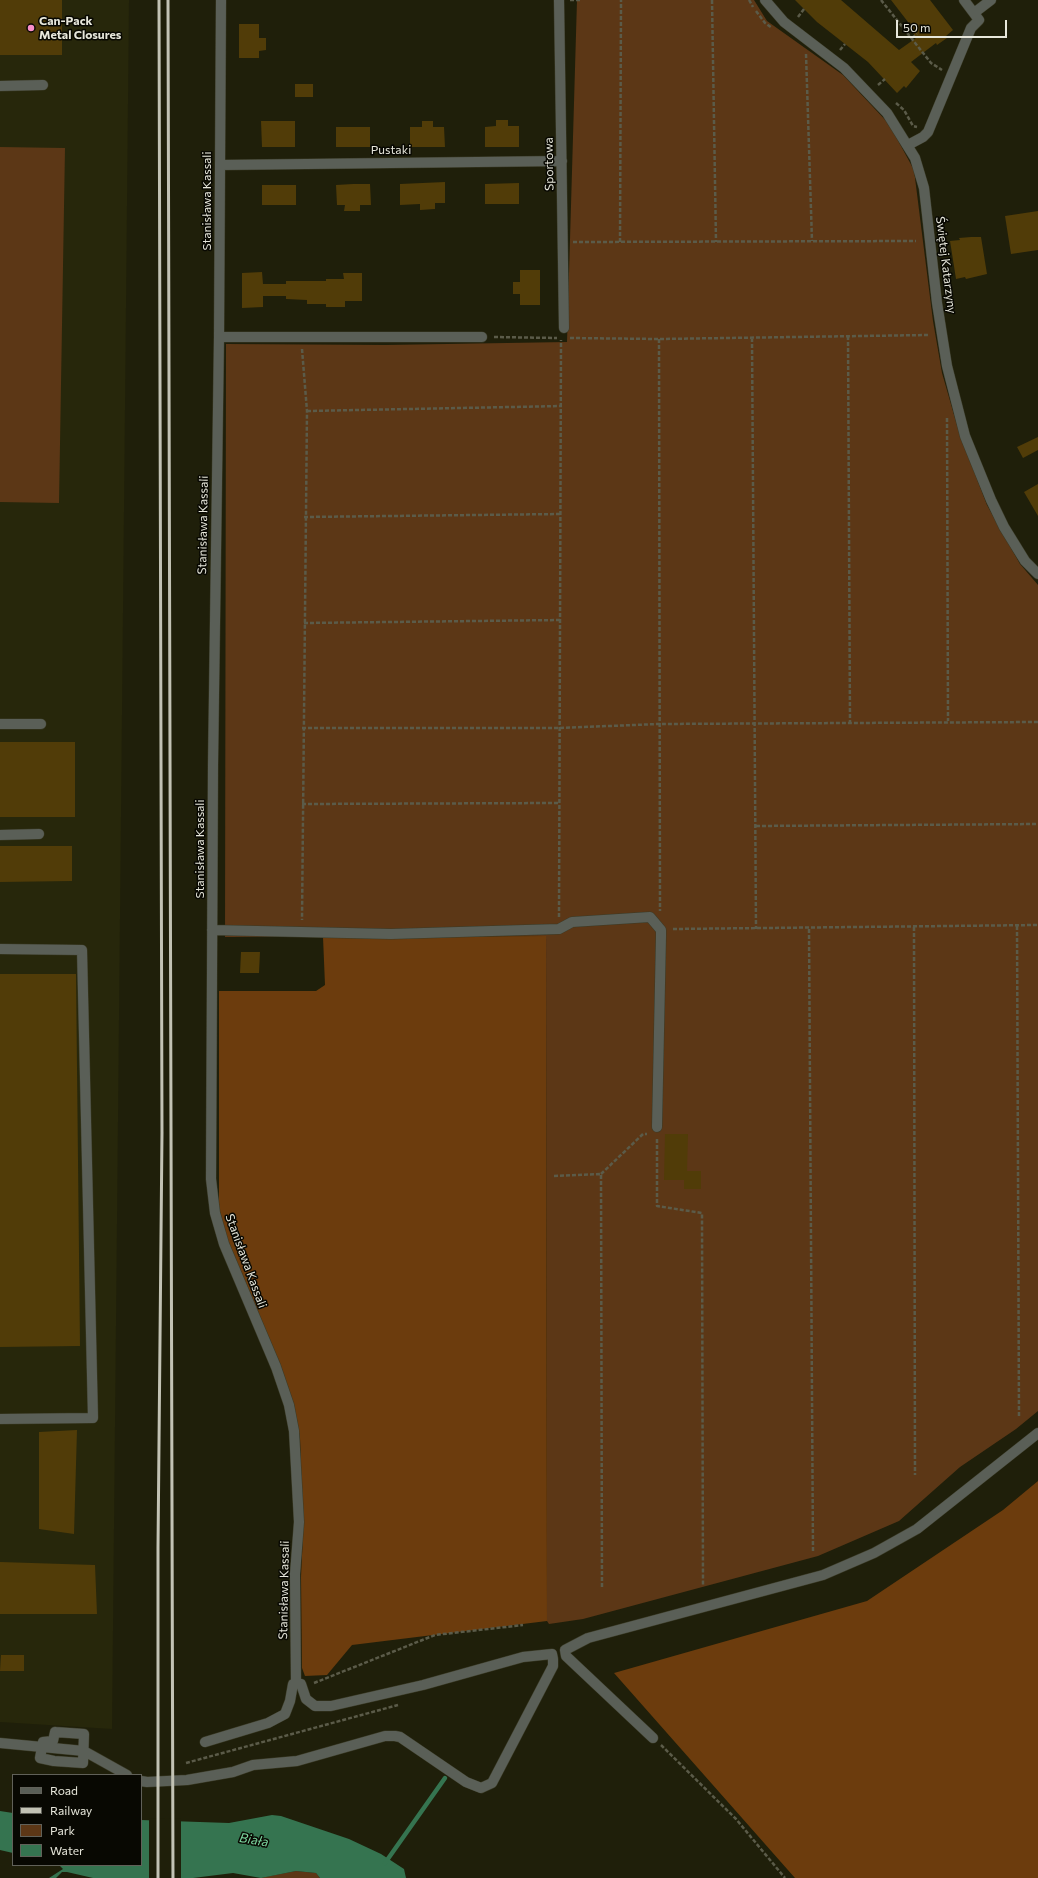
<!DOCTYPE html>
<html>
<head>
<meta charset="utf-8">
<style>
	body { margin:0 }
	#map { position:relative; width:1038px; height:1878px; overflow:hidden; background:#1f1f0a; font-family:Commissioner,sans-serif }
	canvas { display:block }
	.legend { position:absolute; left:12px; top:1774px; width:130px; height:92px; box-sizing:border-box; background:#080802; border:1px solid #616159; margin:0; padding:5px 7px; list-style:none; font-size:12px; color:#e7e7db }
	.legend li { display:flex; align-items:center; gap:8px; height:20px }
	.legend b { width:20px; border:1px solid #616159 }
	.scale { position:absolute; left:896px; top:20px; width:111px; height:18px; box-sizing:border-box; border:2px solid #e7e7db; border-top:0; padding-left:5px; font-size:12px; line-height:14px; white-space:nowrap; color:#e7e7db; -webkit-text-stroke:3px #080802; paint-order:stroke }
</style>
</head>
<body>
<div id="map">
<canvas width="1038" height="1878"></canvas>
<ul class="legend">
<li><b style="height:5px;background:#5a5f57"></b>Road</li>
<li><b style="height:5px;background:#c2c2b4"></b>Railway</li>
<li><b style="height:11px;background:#5c3716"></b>Park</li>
<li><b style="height:11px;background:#357450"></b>Water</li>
</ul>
<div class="scale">50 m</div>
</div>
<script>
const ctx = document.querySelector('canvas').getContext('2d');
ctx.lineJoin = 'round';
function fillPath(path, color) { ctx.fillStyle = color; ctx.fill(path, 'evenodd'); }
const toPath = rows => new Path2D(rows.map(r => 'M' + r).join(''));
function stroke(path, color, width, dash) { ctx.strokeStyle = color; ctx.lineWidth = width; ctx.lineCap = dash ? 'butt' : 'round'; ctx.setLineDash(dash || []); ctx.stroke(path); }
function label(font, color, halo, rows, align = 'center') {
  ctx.font = font + ' Commissioner,sans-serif'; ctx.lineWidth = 3; ctx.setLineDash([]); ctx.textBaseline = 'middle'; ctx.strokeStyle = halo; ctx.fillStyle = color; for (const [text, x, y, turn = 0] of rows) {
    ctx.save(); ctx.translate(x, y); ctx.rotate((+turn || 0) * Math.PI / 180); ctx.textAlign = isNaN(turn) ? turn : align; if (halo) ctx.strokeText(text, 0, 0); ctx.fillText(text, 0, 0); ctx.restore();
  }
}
const built = toPath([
	[0,0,129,0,112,1729,0,1722]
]);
const green = toPath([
	[577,0,754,0,767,21,843,75,889,124,914,170,933,321,942,373,959,432,987,505,1020,564,1038,585,1038,1411,1016,1429,960,1467,899,1521,818,1556,583,1619,549,1624,547,1621,546,936,225,937,226,344,386,345,567,342],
	[0,147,65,148,59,503,0,502],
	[296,1871,316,1873,320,1878,260,1878]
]);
const forest = toPath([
	[546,936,547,1621,352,1645,327,1675,305,1676,302,1668,301,1577,303,1533,300,1438,294,1405,227,1239,219,1208,219,991,316,991,325,985,323,937],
	[1038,1481,1038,1878,795,1878,614,1673,867,1601,1003,1510]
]);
const water = toPath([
	[0,1811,13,1813,13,1853,0,1850],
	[272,1815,281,1816,349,1839,381,1854,404,1869,406,1878,320,1878,316,1873,296,1871,261,1878,233,1873,193,1878,93,1878,67,1872,62,1872,56,1878,49,1878,63,1869,59,1865,141,1865,141,1820,229,1823]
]);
const pier = toPath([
	[149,1818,181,1819,181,1878,149,1878]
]);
const stream = toPath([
	[385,1863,445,1778]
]);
const building = toPath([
	[0,0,62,0,62,55,0,55],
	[795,0,841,0,899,50,916,38,913,33,915,31,891,0,930,0,953,30,946,36,947,38,937,45,936,43,911,62,920,71,906,88,904,86,897,93,868,62,817,22],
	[239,24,259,24,259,38,266,38,266,50,259,51,259,58,239,58],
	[295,84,313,84,313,97,295,97],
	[496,120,508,120,508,126,519,126,519,147,485,147,485,127,496,126],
	[261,121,295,121,295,147,262,147],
	[422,121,433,121,433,127,444,127,445,147,410,147,410,127,422,127],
	[336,127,370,127,370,147,336,147],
	[445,182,445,203,435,203,435,209,420,210,420,204,400,205,400,184],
	[519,183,519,204,485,204,485,184],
	[353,184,370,184,371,205,360,205,360,211,344,211,345,205,337,205,336,185],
	[262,185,296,185,296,205,262,205],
	[1038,211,1038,250,1011,254,1005,216],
	[971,237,981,237,987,274,966,279,965,277,956,279,950,241,960,240,959,238],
	[520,270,540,270,540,305,520,305,520,294,513,294,513,282,520,282],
	[262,272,263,284,286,284,286,281,326,281,326,279,344,279,343,273,362,273,362,301,345,301,345,307,326,307,326,304,307,304,307,300,286,299,286,296,263,296,263,307,242,308,242,273],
	[1038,437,1038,450,1023,458,1017,447],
	[1038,484,1038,516,1024,492],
	[0,742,75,742,75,817,0,817],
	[0,846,72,846,72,881,0,882],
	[241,952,260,952,259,973,240,973],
	[0,974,76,974,80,1346,0,1347],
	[665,1134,688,1134,687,1171,701,1171,701,1189,684,1189,684,1180,664,1180],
	[77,1430,74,1534,39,1529,39,1432],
	[0,1562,95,1565,97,1614,0,1614],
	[1,1655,24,1655,24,1671,0,1671]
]);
const path = toPath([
	[570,0,580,0],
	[712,0,716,242],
	[749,0,753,7],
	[881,0,931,63,942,70],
	[756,11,765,23,772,28],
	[798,17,804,9],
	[912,38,917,34],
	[840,50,845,44],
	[806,54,812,241],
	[878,85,885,79],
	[896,103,904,110,913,126,917,127],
	[573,242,916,241],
	[620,242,621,0],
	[848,336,850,723],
	[494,337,557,338],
	[570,338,659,339,929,335],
	[752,338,756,929],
	[659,339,660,911],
	[302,349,307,411,302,920],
	[307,411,562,406],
	[947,418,948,721],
	[304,517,561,514],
	[304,623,561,620],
	[302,728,559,728,659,724,1038,722],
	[302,804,560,803],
	[756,826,1038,824],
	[559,917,561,340],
	[1017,926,1019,1418],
	[914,927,915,1475],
	[673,929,1038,925],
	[809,929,813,1551],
	[657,1139,657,1206,702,1213,703,1585],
	[601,1174,643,1134,647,1134],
	[554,1176,601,1174,602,1589],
	[314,1683,435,1635,523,1625],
	[661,1745,736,1819,785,1878],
	[186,1763,398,1705]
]);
const minor = toPath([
	[221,0,219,337,213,765,211,1179,215,1213,224,1244,276,1367,289,1405,294,1431,299,1522,295,1574,296,1683],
	[559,0,564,328],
	[765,0,784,22,844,68,887,113,915,158,924,188,937,303,947,366,965,436,991,500,1004,527,1025,561,1038,574],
	[974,13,991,0],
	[0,86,43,85],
	[908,145,923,137,928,132,971,28,979,20,964,0],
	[221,165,562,161],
	[219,337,482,337],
	[0,724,41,724],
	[0,835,39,834],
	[212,930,391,934,559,929,572,922,650,917,661,930,661,936,657,1127],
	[0,949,82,950,93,1418,0,1419],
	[55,1732,84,1734,83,1763,54,1761,40,1758,43,1742,53,1741,55,1732],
	[653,1738,566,1656,565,1650,588,1638,823,1575,874,1553,917,1529,1038,1433],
	[205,1742,268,1723,285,1714,290,1701,293,1684,296,1683],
	[0,1743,84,1751,127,1775],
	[141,1781,147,1782,187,1780,233,1772,253,1765,297,1761,385,1736,395,1736,400,1737,466,1782,481,1788,492,1783,553,1666,553,1659,552,1654,523,1657,423,1685,331,1706,315,1706,306,1699,301,1684,296,1683]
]);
const rail = toPath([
	[168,0,173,1878],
	[158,1878,158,1547,162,1132,159,0]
]);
const markers = [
	[31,28,4,"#fa8fc8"]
];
const poiNames = [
	["Can-Pack",39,21],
	["Metal Closures",39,35]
];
const streetNames = [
	["Pustaki",391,150],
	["Sportowa",549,164,-91],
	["Stanisława Kassali",207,201,-90],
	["Świętej Katarzyny",946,265,83],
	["Stanisława Kassali",203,525,-89],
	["Stanisława Kassali",200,849,-90],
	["Stanisława Kassali",246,1261,70],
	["Stanisława Kassali",284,1590,-89]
];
const waterNames = [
	["Biała",254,1840,10]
];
fillPath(built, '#27270b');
fillPath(green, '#5c3716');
fillPath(forest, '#6c3c0d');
fillPath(water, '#357450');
fillPath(pier, '#1f1f0a');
stroke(stream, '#357450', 4.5);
fillPath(building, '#513c08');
stroke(minor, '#3b3b27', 11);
stroke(path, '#5b5b49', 2.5, [4, 2]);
stroke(minor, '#5a5f57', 10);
stroke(rail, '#c2c2b4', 3);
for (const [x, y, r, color] of markers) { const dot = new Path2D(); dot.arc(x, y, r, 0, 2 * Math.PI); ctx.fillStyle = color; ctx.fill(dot); stroke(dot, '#080802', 1.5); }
label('bold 12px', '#e7e7db', '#080802', poiNames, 'left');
label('12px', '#e7e7db', '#080802', streetNames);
label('italic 13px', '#7cd7a0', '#080802', waterNames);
</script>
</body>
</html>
